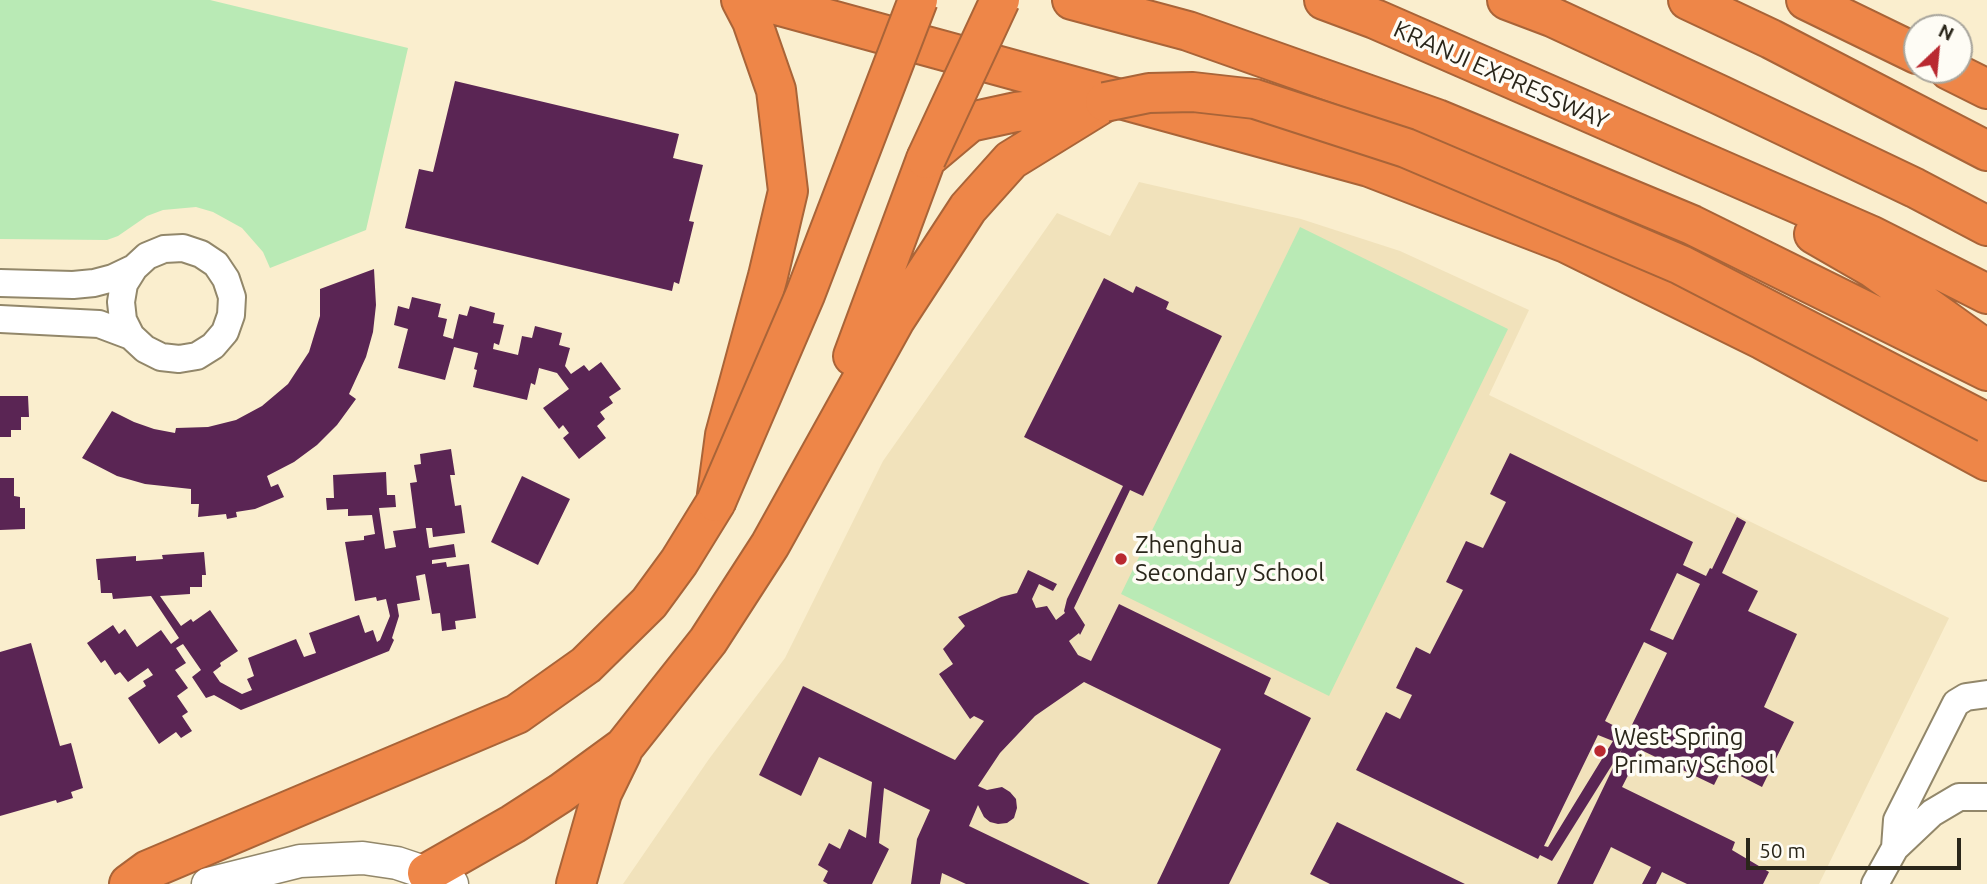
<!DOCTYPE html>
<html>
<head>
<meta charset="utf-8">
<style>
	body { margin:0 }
	#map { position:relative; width:1987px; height:884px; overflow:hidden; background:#faeece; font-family:Ubuntu,sans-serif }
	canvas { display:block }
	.north { position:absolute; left:1903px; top:14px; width:70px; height:70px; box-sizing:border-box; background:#fefcf5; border:2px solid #a9a69d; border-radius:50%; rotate:26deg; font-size:19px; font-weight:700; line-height:28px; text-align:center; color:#2a261a }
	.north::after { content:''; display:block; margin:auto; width:24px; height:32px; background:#b92930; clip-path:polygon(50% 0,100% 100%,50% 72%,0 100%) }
	.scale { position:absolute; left:1746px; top:838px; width:215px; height:32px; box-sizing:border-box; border:4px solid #2a261a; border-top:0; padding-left:9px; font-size:21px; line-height:24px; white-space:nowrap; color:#2a261a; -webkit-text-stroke:5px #fefcf5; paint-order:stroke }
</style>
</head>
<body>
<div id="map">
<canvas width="1987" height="884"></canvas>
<div class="north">N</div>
<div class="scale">50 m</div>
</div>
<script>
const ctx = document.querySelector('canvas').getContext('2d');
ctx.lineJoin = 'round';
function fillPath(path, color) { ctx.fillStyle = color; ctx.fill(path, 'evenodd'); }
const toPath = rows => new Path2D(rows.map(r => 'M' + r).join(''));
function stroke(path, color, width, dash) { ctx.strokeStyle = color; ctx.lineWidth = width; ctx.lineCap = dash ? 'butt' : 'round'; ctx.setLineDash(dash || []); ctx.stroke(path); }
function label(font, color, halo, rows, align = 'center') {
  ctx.font = font + ' Ubuntu,sans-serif'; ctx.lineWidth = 7; ctx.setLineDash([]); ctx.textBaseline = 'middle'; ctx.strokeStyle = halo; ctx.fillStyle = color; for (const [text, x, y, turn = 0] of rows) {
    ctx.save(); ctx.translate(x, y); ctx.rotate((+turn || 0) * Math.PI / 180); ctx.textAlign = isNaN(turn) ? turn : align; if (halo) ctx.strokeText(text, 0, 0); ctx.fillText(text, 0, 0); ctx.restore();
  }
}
const built = toPath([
	[1139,182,1301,219,1400,251,1529,310,1489,395,1949,618,1819,884,623,884,709,759,785,658,883,461,1057,213,1110,236]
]);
const green = toPath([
	[0,0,210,0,408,48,366,230,270,268,263,252,242,228,213,212,196,207,163,210,147,216,118,236,107,240,0,239],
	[1300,227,1508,329,1329,696,1121,594]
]);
const building = toPath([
	[455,81,679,134,673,158,703,165,689,221,694,222,679,284,674,282,672,291,405,228,419,169,433,172],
	[374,269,376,305,373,332,366,357,349,394,356,399,337,425,317,445,294,462,267,476,271,487,278,484,284,497,255,509,236,512,237,517,227,519,226,514,198,517,199,504,191,504,191,489,145,484,117,476,82,458,112,411,134,422,154,429,175,433,176,428,208,427,236,420,262,406,288,384,309,352,320,316,320,289],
	[1104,278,1133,293,1136,286,1169,302,1166,309,1222,336,1143,496,1130,490,1074,608,1085,625,1080,635,1079,633,1069,641,1078,655,1091,661,1119,604,1271,678,1264,694,1311,718,1229,884,1157,884,1221,749,1084,682,1035,716,1000,753,978,786,987,790,1002,787,1010,792,1016,799,1017,808,1014,818,1007,823,998,824,990,822,984,817,978,805,969,826,1090,884,966,884,942,873,940,884,911,884,917,839,930,810,884,788,879,843,889,849,872,884,828,884,823,881,828,871,818,865,829,843,840,849,849,829,866,838,872,782,819,757,801,796,759,775,803,686,955,760,984,721,974,716,970,719,939,674,953,664,943,649,965,626,958,617,1001,597,1017,593,1028,570,1057,584,1053,591,1039,584,1032,599,1036,608,1047,606,1056,620,1065,613,1064,611,1067,599,1123,486,1024,437],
	[412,297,441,304,438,317,447,319,443,336,453,339,459,314,467,316,470,306,495,313,493,323,504,325,499,345,494,343,493,349,518,355,522,336,532,338,535,326,562,333,559,345,570,348,565,366,571,374,584,365,589,371,601,362,621,389,609,397,613,403,600,412,605,419,597,426,606,438,579,459,563,438,569,433,563,425,559,429,543,408,569,389,557,373,539,368,535,385,531,383,527,400,473,387,477,370,474,369,478,353,454,347,445,380,398,368,408,329,394,325,398,306,409,309],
	[0,396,28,396,29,417,21,417,21,430,11,430,11,437,0,437],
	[451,449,455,475,450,475,455,506,461,505,465,533,433,537,432,528,426,528,429,548,454,544,456,557,432,560,432,564,446,562,447,567,469,564,476,618,455,621,456,629,442,631,440,613,432,614,425,574,416,576,420,600,397,604,399,616,392,638,394,640,389,651,241,710,214,695,206,698,192,677,201,670,183,644,176,648,186,663,175,670,188,688,177,696,188,712,182,716,192,731,181,738,176,732,159,744,128,698,146,686,143,681,153,675,148,668,128,682,120,672,115,675,105,660,101,663,87,643,113,625,119,634,125,629,137,647,161,630,171,644,179,638,151,596,113,599,112,593,101,593,100,580,98,580,96,559,136,556,136,561,163,559,162,555,204,552,206,575,202,575,202,587,190,587,190,594,160,596,181,626,191,619,193,622,210,610,238,651,220,663,221,666,213,672,220,682,242,694,252,690,247,679,254,676,248,658,296,639,304,657,316,653,309,633,359,615,365,633,373,630,377,642,380,640,390,616,386,599,377,601,376,597,355,601,345,542,364,540,364,536,375,534,372,515,348,516,348,509,327,510,326,498,334,498,333,475,386,472,387,495,395,495,396,507,379,508,385,549,396,547,393,531,416,528,410,483,417,482,414,465,421,464,420,454],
	[1510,453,1693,542,1683,565,1706,576,1710,568,1712,569,1737,517,1746,522,1722,573,1758,591,1748,611,1797,634,1764,707,1794,722,1762,787,1723,767,1714,785,1641,750,1622,787,1735,842,1732,850,1769,872,1763,884,1687,884,1662,872,1656,884,1642,884,1651,867,1611,847,1593,884,1557,884,1622,749,1552,861,1540,855,1538,859,1356,770,1386,712,1400,719,1412,695,1396,688,1416,647,1430,654,1463,590,1446,582,1466,541,1483,548,1506,502,1490,494],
	[1677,573,1700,584,1673,640,1650,630],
	[1644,642,1667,653,1628,733,1605,721],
	[1598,735,1613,741,1548,847,1544,846],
	[522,476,570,499,538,565,491,542],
	[0,478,14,478,14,496,20,497,20,508,25,508,25,529,0,530],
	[31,643,60,746,71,743,83,788,71,792,73,798,57,803,56,800,0,816,0,652],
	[1337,822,1465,884,1330,884,1310,874]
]);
const minor = toPath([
	[0,283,73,285,94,283,113,278,134,268,147,256,164,249,183,248,201,254,216,264,226,279,232,297,231,315,225,332,213,346,197,356,179,359,161,357,145,349,131,336,99,324,0,319],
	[131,336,123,320,121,302,124,284,134,268],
	[1895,848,1897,820,1956,703,1966,697,1987,694],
	[1875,884,1895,848,1932,813,1959,797,1987,797]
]);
const tertiary = toPath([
	[208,884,300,861,363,858,397,863,427,873,452,884]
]);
const motorway = toPath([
	[758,0,1369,167,1566,243,1763,340,1987,461],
	[1072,0,1188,31,1437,119,1692,225,1987,371],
	[1324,0,1375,19,1872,236,1987,294],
	[1507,0,1552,17,1720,95,1915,188,1987,226],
	[1688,0,1771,39,1987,151],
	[1806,0,1917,54],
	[1949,70,1987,89],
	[1814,234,1873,268,1987,350],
	[853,356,926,159,970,122,1016,112,1096,103],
	[427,873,513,824,561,793,624,747,708,641,770,545,895,320,968,208,1011,160,1105,102],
	[129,884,148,870,517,714,586,665,649,603,679,562,716,502,725,435,768,276,788,191,776,90,752,21,741,0],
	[576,884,602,793,622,752]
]);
const motorwayBridge = toPath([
	[1105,102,1149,93,1193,92,1255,99,1406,148,1681,265,1987,423],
	[926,159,1000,0],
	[716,502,805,295,918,0]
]);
const markers = [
	[1121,559,7,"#b92930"],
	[1600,751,7,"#b92930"]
];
const streetNames = [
	["KRANJI EXPRESSWAY",1501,75,24]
];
const poiNames = [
	["Zhenghua",1135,545],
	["Secondary School",1135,573],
	["West Spring",1614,737],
	["Primary School",1614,765]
];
fillPath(built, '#f1e2bb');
fillPath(green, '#b9eab5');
fillPath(building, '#5a2554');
stroke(minor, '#92876a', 30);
stroke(tertiary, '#92876a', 35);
stroke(motorway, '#a96438', 42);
stroke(minor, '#fff', 26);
stroke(tertiary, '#fff', 32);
stroke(motorway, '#ee8648', 38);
stroke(motorwayBridge, '#a96438', 42, []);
stroke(motorwayBridge, '#ee8648', 38);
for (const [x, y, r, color] of markers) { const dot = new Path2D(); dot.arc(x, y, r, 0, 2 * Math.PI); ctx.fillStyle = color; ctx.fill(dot); stroke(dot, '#fefcf5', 2.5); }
label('24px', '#2a261a', '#fefcf5', streetNames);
label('24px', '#2a261a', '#fefcf5', poiNames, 'left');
</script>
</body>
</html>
